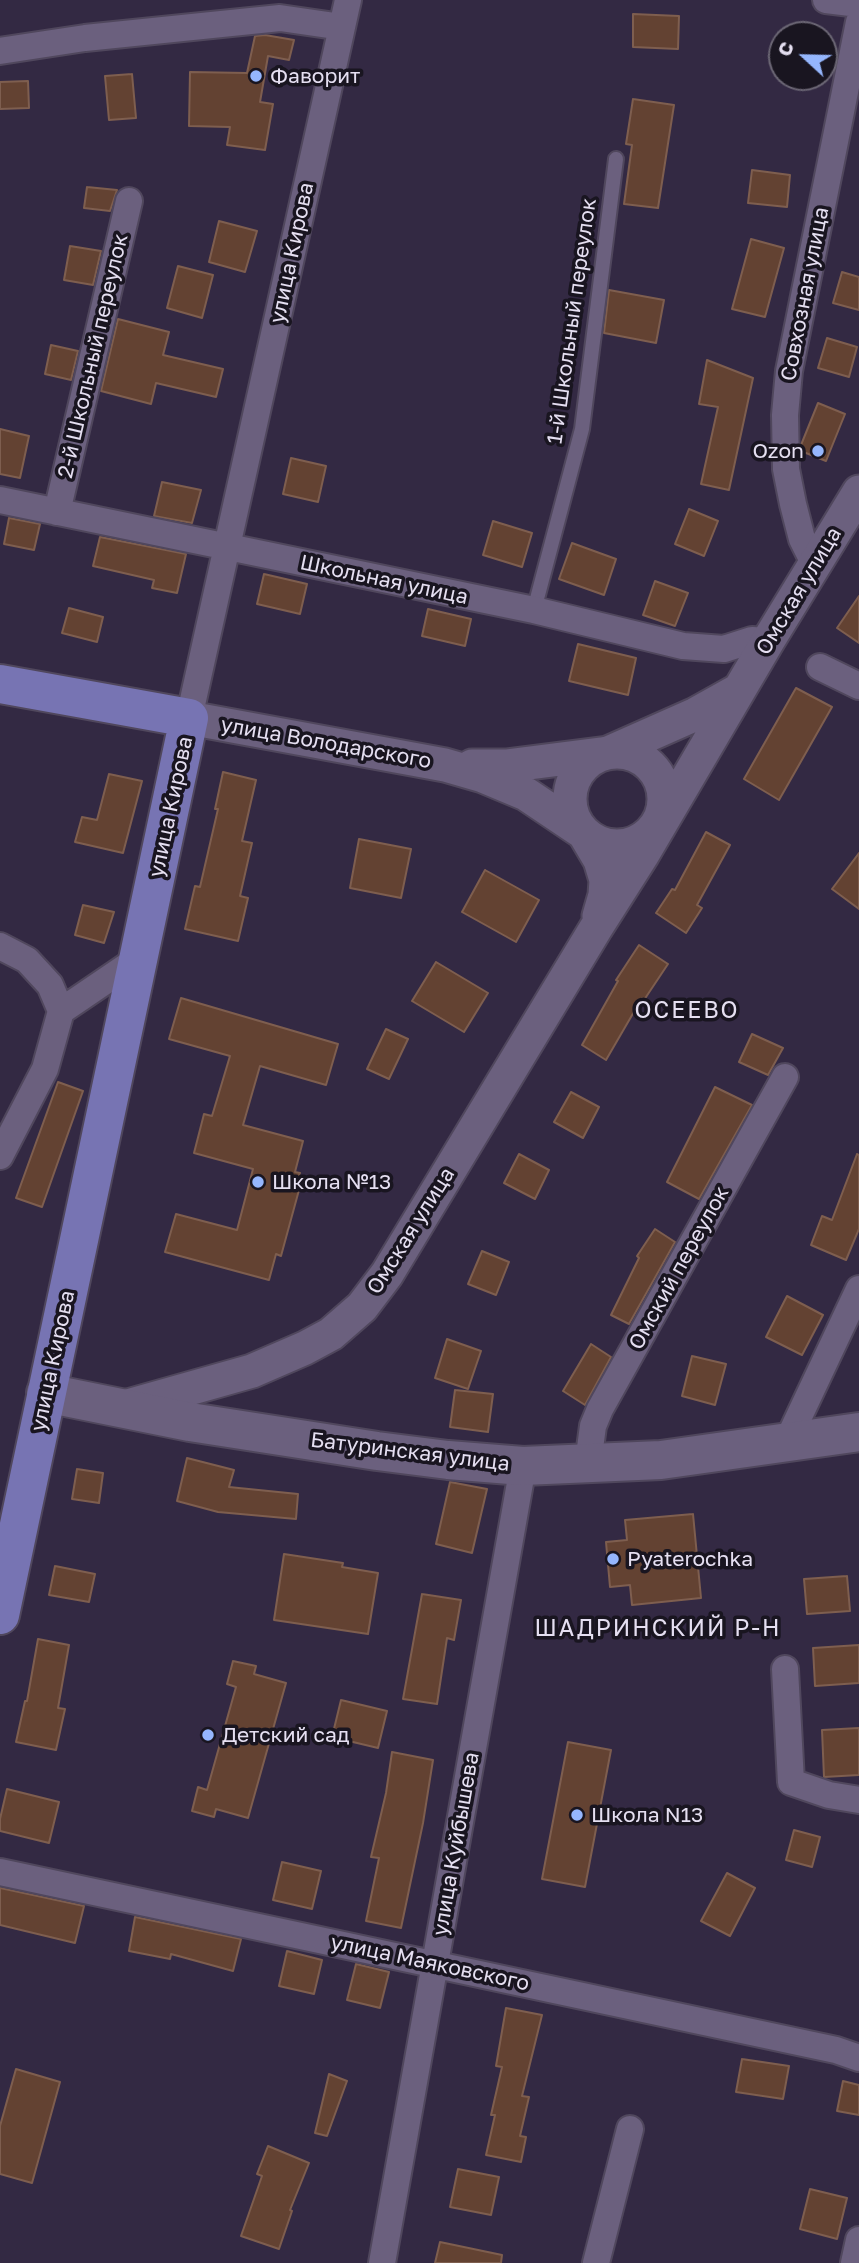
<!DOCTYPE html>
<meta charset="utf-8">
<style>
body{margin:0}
#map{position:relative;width:859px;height:2263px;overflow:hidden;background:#332943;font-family:"Golos Text",sans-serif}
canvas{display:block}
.north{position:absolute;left:768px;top:21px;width:70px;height:70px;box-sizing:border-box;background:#191520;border:2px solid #6b6674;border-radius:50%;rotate:292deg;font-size:19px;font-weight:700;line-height:28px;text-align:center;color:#e5dff1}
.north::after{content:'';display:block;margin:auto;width:24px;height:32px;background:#95b6fd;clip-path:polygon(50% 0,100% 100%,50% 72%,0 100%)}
</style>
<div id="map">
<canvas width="859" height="2263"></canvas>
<div class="north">С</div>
</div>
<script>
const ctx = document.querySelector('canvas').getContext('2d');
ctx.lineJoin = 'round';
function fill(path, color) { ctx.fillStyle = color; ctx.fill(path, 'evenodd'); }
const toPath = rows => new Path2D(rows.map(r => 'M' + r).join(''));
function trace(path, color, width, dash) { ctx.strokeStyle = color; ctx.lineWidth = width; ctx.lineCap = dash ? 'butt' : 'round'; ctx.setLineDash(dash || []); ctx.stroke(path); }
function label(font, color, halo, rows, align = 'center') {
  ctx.font = font + ' "Golos Text",sans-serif'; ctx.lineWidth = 7; ctx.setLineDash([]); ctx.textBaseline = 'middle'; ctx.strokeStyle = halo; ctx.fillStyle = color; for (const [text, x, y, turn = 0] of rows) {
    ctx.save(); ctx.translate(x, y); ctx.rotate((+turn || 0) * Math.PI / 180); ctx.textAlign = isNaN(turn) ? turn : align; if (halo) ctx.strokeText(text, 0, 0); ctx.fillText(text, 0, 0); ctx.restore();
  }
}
const building = toPath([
 [633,14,679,16,678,49,633,47,633,14],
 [265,35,294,40,289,60,268,56,260,102,273,104,265,150,227,145,230,127,189,126,190,72,247,73,255,36,265,35],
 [132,74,136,118,109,120,105,76,132,74],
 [28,81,29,108,0,109,0,82,28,81],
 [633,99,674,105,658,208,624,204,632,145,626,144,633,99],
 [752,170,790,175,787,207,748,203,752,170],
 [87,187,117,190,110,211,84,208,87,187],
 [219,221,257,231,245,272,209,262,219,221],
 [751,239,784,248,765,317,732,309,751,239],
 [70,246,101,251,93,285,64,280,70,246],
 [178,266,213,275,202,318,167,308,178,266],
 [842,272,859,277,859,310,833,303,842,272],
 [609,290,664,300,656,343,604,333,609,290],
 [118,319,169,332,163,355,223,369,216,397,156,383,151,404,101,391,118,319],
 [827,338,857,347,849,377,818,368,827,338],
 [51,345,78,351,71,380,45,374,51,345],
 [707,360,753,378,729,490,701,484,718,407,699,404,707,360],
 [818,403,845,414,826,461,801,451,801,445,818,403],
 [0,429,29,436,20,478,0,474,0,429],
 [291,458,326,466,318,502,283,494,291,458],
 [162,482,201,490,192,523,154,516,162,482],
 [689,509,718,521,704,556,675,544,689,509],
 [9,518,40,524,34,550,4,544,9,518],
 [493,521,532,533,522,567,483,555,493,521],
 [100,537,186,554,177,593,152,588,154,580,93,566,100,537],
 [572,543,616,559,604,595,559,579,572,543],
 [264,574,307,584,300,614,257,604,264,574],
 [655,581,688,593,675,626,643,615,655,581],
 [859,596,859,643,837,628,859,596],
 [69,608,103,617,97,642,62,633,69,608],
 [428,609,471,619,465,646,422,636,428,609],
 [578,644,636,658,628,695,569,681,578,644],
 [796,688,832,707,779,800,744,779,796,688],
 [223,772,256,780,242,841,252,843,240,896,248,898,238,941,185,929,195,886,200,887,218,809,215,809,223,772],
 [109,774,142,781,123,853,75,842,82,817,97,820,109,774],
 [706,832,730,845,697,905,702,908,686,933,656,913,672,889,675,890,706,832],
 [359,839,411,849,401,898,350,888,359,839],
 [859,853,859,909,832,889,859,853],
 [485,870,539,900,516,942,462,912,485,870],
 [83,905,114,912,104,943,75,935,83,905],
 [639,945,668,964,644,1000,642,998,606,1060,582,1045,618,981,616,980,639,945],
 [436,962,488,993,464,1032,412,1001,436,962],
 [181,998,338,1044,326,1085,260,1066,243,1125,303,1141,295,1172,300,1173,298,1178,302,1179,281,1256,276,1254,269,1280,165,1252,176,1214,237,1230,253,1169,194,1153,204,1114,212,1116,230,1056,169,1039,181,998],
 [386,1029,408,1039,389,1079,367,1069,386,1029],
 [752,1034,783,1048,768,1075,739,1062,752,1034],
 [58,1082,83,1091,42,1207,16,1198,58,1082],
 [715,1087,752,1105,699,1199,667,1182,715,1087],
 [571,1092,599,1107,583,1138,554,1122,571,1092],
 [519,1154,549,1170,535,1199,504,1183,519,1154],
 [857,1154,859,1155,859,1229,846,1260,811,1245,822,1216,832,1220,857,1154],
 [655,1229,675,1242,629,1324,611,1315,639,1258,637,1256,655,1229],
 [482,1251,509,1262,496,1295,468,1284,482,1251],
 [787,1296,823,1315,802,1355,766,1337,787,1296],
 [447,1339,481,1351,468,1389,435,1378,447,1339],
 [591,1344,611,1357,585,1405,563,1391,591,1344],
 [692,1356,726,1364,715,1405,682,1396,692,1356],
 [455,1390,493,1394,488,1432,450,1427,455,1390],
 [187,1458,234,1470,229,1487,298,1494,296,1519,218,1512,177,1501,187,1458],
 [77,1469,103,1473,99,1503,72,1499,77,1469],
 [450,1482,487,1489,472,1553,436,1544,450,1482],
 [693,1514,701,1598,632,1605,630,1585,610,1587,606,1542,627,1540,625,1520,693,1514],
 [284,1554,343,1563,342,1567,378,1573,368,1634,274,1620,284,1554],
 [55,1566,95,1574,89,1602,49,1595,55,1566],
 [847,1576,850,1611,807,1614,804,1579,847,1576],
 [422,1594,461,1600,454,1640,447,1638,437,1704,403,1699,422,1594],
 [38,1639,69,1645,58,1708,65,1709,56,1750,16,1742,25,1701,27,1701,38,1639],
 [859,1645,859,1683,815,1686,813,1648,859,1645],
 [233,1661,256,1666,254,1674,286,1683,248,1818,216,1809,214,1817,192,1811,198,1787,207,1790,236,1687,227,1684,233,1661],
 [341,1700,387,1711,378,1748,332,1737,341,1700],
 [859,1728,859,1775,824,1777,822,1730,859,1728],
 [568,1742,611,1750,585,1887,542,1879,568,1742],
 [392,1752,433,1760,423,1823,401,1928,366,1921,379,1858,371,1857,386,1793,392,1752],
 [7,1789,59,1802,49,1843,0,1831,0,1819,7,1789],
 [794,1830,820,1837,812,1867,786,1860,794,1830],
 [282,1862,321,1871,312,1909,273,1900,282,1862],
 [727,1873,755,1888,730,1936,701,1921,727,1873],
 [0,1888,84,1906,75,1943,0,1925,0,1888],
 [135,1917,241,1939,233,1971,171,1954,170,1959,129,1951,135,1917],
 [287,1951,322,1960,314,1994,279,1986,287,1951],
 [356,1964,389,1972,380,2008,347,2000,356,1964],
 [506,2008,542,2015,522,2096,529,2097,520,2136,526,2137,521,2162,486,2155,495,2115,491,2115,502,2067,496,2066,506,2008],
 [742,2059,789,2066,783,2099,736,2092,742,2059],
 [16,2069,60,2082,32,2183,0,2174,0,2126,16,2069],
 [329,2074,347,2081,327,2136,315,2133,329,2074],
 [843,2081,859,2085,859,2115,837,2111,843,2081],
 [268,2146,309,2163,290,2210,292,2211,279,2249,241,2236,262,2176,257,2174,268,2146],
 [458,2169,499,2177,491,2215,450,2207,458,2169],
 [810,2189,847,2198,837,2239,800,2229,810,2189],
 [440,2242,502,2255,501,2263,435,2263,440,2242]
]);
fill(building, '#634232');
trace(building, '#7e5e4f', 2);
const service = toPath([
 [534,610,582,429,616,159]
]);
const minor = toPath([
 [826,0,859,4],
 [0,51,85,38,280,18,342,27],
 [0,500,534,610,683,646,724,649,752,640,768,641],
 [57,512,129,201],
 [815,565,802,539,793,504,786,469,785,415,789,371,859,22],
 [820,667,859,686],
 [189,718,348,0],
 [0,946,27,960,50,985,61,1011,139,958],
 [0,1156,45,1069,61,1011],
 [787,1442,859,1289],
 [588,1463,593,1426,600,1409,785,1077],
 [785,1669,791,1782,829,1795,859,1800],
 [0,1872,836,2050,859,2058],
 [382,2263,523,1466],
 [596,2263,630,2129],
 [854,2263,859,2240]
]);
const tertiary = toPath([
 [189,718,445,765,483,776,526,794,584,833,600,860,606,880,605,895,599,916],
 '570 799a47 47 0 1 1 94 0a47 47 0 1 1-94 0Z',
 [472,766,506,766,608,753,696,714,739,690],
 [121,1408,252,1371,305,1348,331,1334,362,1307,387,1274,596,928,643,854,768,641,859,492]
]);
const secondary = toPath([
 [46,1393,190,1422,377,1451,448,1460,523,1466,661,1460,859,1432]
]);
const primary = toPath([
 [0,684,189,718,0,1615]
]);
trace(service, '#50475d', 18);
trace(minor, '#50475d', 30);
trace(tertiary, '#50475d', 37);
trace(secondary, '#50475d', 42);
trace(primary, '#50475d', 42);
trace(service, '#6b607e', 14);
trace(minor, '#6b607e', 26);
trace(tertiary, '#6b607e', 33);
trace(secondary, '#6b607e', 38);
trace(primary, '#7774b3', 38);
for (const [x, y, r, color] of [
 [256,76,7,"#95b6fd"],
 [818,451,7,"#95b6fd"],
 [258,1182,7,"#95b6fd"],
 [613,1559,7,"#95b6fd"],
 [208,1735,7,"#95b6fd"],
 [577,1815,7,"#95b6fd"]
]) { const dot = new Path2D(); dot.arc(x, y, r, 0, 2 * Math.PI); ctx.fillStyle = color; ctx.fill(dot); trace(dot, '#191520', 2.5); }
label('21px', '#e5dff1', '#191520', [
 ["Фаворит",270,76],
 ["Ozon",804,451,"right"],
 ["Школа №13",272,1182],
 ["Pyaterochka",627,1559],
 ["Детский сад",222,1735],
 ["Школа N13",591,1815]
], 'left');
label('21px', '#e5dff1', '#191520', [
 ["улица Кирова",292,253,-78],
 ["Совхозная улица",805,294,-79],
 ["1-й Школьный переулок",572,321,-82],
 ["2-й Школьный переулок",93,356,-77],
 ["Школьная улица",384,580,12],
 ["Омская улица",799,591,-59],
 ["улица Володарского",326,743,10],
 ["улица Кирова",171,807,-78],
 ["Омская улица",411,1231,-58],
 ["Омский переулок",679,1268,-61],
 ["улица Кирова",53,1361,-78],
 ["Батуринская улица",410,1452,7],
 ["улица Куйбышева",456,1844,-80],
 ["улица Маяковского",430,1963,12]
]);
ctx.letterSpacing = '2px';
label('23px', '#e5dff1', '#191520', [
 ["ОСЕЕВО",687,1011],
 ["ШАДРИНСКИЙ Р-Н",658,1629]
]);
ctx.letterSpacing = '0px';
</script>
